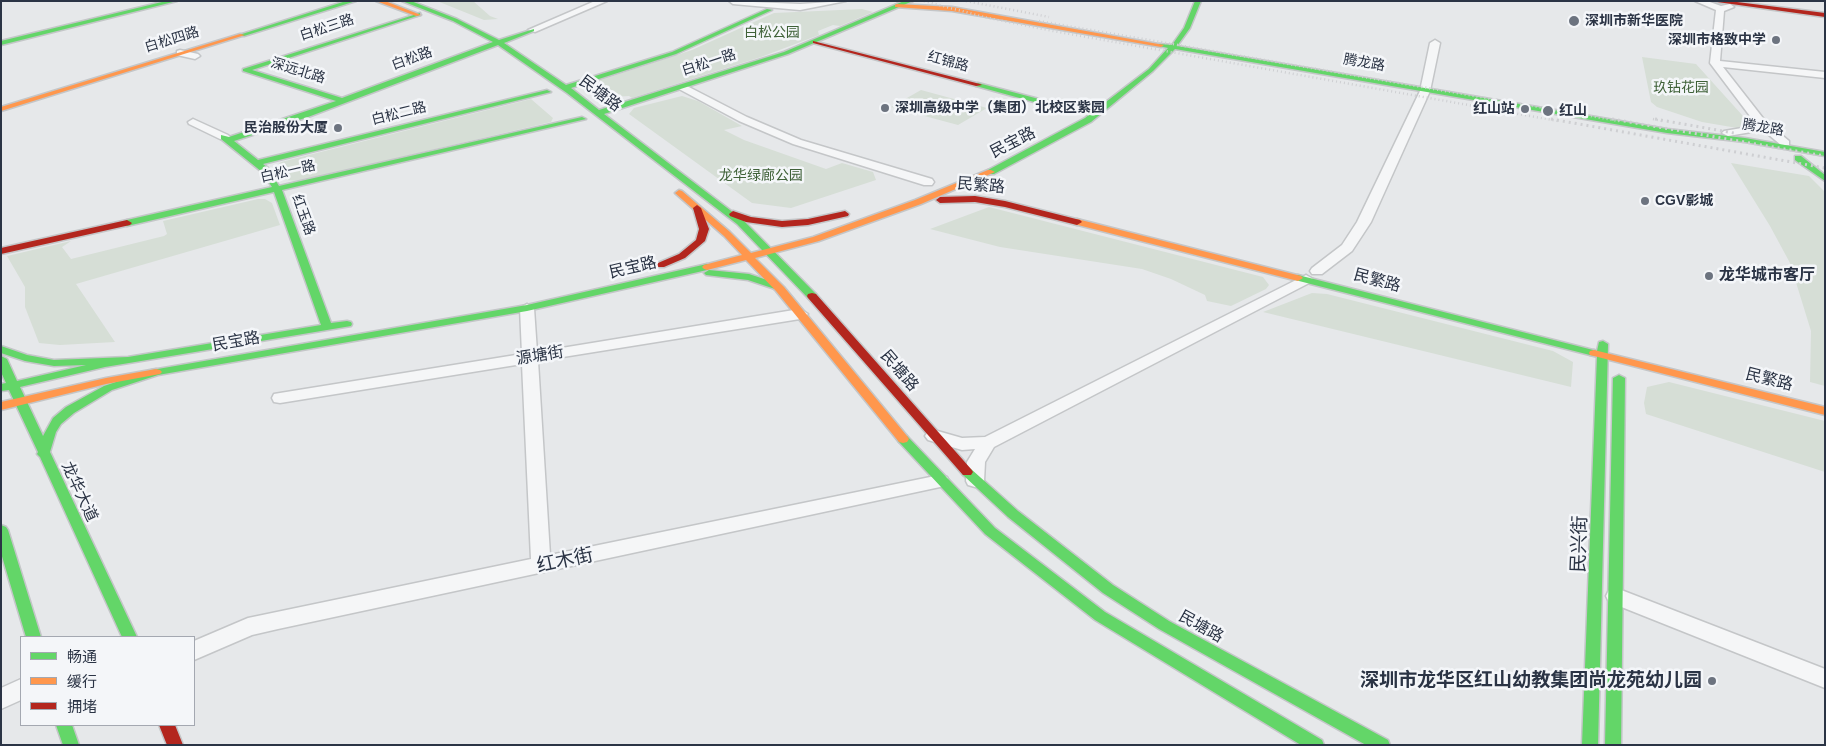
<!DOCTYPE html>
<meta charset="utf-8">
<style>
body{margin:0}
#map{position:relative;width:1826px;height:746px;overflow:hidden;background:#e6e8ea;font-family:Arial,"Noto Sans SC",sans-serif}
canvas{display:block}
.frame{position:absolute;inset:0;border:2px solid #2b3445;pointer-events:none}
.legend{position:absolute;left:20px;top:636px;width:175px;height:90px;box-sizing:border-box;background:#f4f6f9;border:1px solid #a4a8b1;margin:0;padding:6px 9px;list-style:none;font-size:15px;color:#2b3445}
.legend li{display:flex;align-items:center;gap:10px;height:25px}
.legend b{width:25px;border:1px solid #a4a8b1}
</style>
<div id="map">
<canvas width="1826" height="746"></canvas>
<div class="frame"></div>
<ul class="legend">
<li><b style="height:6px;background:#63d668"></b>畅通</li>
<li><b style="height:6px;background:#ff974d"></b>缓行</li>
<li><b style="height:6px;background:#b3261e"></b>拥堵</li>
</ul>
</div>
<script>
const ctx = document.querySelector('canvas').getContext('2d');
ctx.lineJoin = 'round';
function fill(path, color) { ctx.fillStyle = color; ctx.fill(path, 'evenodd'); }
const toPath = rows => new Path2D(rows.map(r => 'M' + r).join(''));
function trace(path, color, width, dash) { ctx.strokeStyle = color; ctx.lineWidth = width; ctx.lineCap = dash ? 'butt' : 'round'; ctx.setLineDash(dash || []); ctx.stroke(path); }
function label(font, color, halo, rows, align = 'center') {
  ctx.font = font + ' Arial,"Noto Sans SC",sans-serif'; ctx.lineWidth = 5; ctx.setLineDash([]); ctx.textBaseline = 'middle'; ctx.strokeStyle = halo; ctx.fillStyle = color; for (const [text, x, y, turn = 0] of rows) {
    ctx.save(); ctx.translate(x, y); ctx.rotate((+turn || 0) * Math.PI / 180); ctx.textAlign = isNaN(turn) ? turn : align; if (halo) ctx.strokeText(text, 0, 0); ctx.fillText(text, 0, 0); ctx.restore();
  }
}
fill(toPath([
 [437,1,473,1,490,16,498,19,484,20],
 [862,9,873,12,840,26,833,25,818,31,819,35,761,57,632,98,629,96,612,97,595,87,601,80,692,50,774,13],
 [1642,57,1696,64,1752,126,1743,129,1702,122,1657,107,1651,102],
 [921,90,987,108,958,125,891,107],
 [682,96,698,101,742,126,724,130,744,140,826,169,842,163,873,172,876,180,791,208,752,203,629,114,634,108],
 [531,99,553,118,551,122,299,181,286,180,275,167,281,162],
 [1731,163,1809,176,1825,192,1825,386,1810,382,1811,331,1790,263,1770,226],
 [258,199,265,199,272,203,280,225,76,284,115,342,60,345,39,343,25,307,25,287,7,256,71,241,62,247,71,259,164,236,167,234,163,221],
 [989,207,1263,277,1269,285,1266,289,1231,306,1207,301,1205,295,1171,279,1142,269,1000,247,930,229],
 [1312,293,1327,294,1553,351,1573,362,1571,387,1263,312],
 [1669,382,1825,421,1825,472,1646,414,1644,403,1647,387]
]), '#d6ded6');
const street = toPath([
 [595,1,607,1,535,32,528,30,595,1],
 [729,1,800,4,846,1,800,10,733,4,729,1],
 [1695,1,1707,1,1721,6,1730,4,1734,7,1724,11,1720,61,1825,72,1825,78,1723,67,1766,122,1789,141,1789,145,1781,145,1763,130,1728,136,1722,133,1724,131,1754,126,1756,124,1710,63,1716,10,1695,1],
 [1435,40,1440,43,1430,91,1371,222,1352,251,1322,274,1312,274,1310,271,1312,268,1342,245,1357,222,1420,91,1430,43,1435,40],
 [180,50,198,54,200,56,195,59,177,55,177,51,180,50],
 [683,84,747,117,801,140,932,179,934,182,932,185,924,185,793,144,739,121,679,89,678,87,683,84],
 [193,119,228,135,230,137,228,139,220,139,189,124,188,122,193,119],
 [1306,275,1313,279,1311,282,994,447,985,462,984,481,982,485,975,487,968,485,966,481,967,462,975,449,962,450,928,440,925,436,928,432,934,430,962,438,985,437,1306,275],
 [527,304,534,308,537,352,800,309,808,314,800,319,538,361,550,555,940,475,947,477,949,481,947,485,940,487,278,629,252,635,194,660,194,641,248,618,531,559,522,364,280,403,274,402,272,398,274,394,280,393,522,354,520,308,527,304],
 [1616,588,1825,669,1825,688,1609,602,1606,596,1609,590,1616,588],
 [21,679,21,700,1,709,1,688,21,679]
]);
const fast = toPath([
 [166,1,177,1,1,45,1,41,166,1],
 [346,1,356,1,244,36,239,35,346,1],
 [402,1,411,1,457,19,499,40,534,29,534,31,504,43,566,85,672,52,767,9,772,10,676,54,571,88,599,110,784,52,904,1,913,1,788,54,604,114,743,220,816,294,817,296,816,298,812,299,808,298,737,224,567,93,498,45,308,117,234,141,258,160,547,90,551,92,263,164,268,168,279,186,582,117,586,119,282,190,331,323,347,321,351,322,352,324,351,326,105,367,20,387,43,436,53,418,66,407,104,386,152,370,527,305,707,264,712,267,707,270,527,311,158,375,112,390,74,413,61,424,56,432,50,452,137,637,122,637,40,457,37,454,38,452,9,390,1,391,1,384,6,383,1,372,1,356,7,359,17,381,86,365,54,366,25,361,1,353,1,346,27,355,54,360,128,357,321,325,274,192,127,226,122,223,127,220,272,187,262,172,221,139,221,135,229,137,336,101,243,71,243,69,420,13,420,15,252,70,342,98,493,42,453,21,402,1],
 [1195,1,1201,1,1190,28,1177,46,1667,129,1745,138,1825,152,1825,156,1745,142,1667,133,1175,49,1153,71,1091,122,994,174,988,174,988,170,1085,118,1149,69,1168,48,1159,46,1159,44,1172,45,1184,28,1195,1],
 [978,83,1077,109,1078,111,1074,113,976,86,976,84,978,83],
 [1795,156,1801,156,1825,175,1825,181,1795,160,1795,156],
 [709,270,749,274,779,284,780,286,775,289,748,280,706,275,704,273,709,270],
 [1298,275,1597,351,1599,342,1603,341,1608,344,1598,745,1582,745,1597,356,1590,355,1295,280,1293,278,1295,276,1298,275],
 [1619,375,1625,378,1621,745,1605,745,1613,378,1619,375],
 [903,435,907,436,995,528,1105,612,1322,740,1324,745,1301,745,1095,620,985,534,899,442,897,439,899,436,903,435],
 [967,468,971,469,1018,511,1113,585,1169,621,1388,740,1390,745,1366,745,1159,629,1103,593,1008,517,963,475,961,472,963,469,967,468],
 [1,525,6,527,8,530,41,637,26,637,1,553,1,525],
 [56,725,72,725,79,745,63,745,56,725]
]);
const slow = toPath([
 [376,1,385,1,421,15,416,16,376,1],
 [897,4,952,7,1164,45,1161,47,952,11,895,7,895,5,897,4],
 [240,34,245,35,1,111,1,107,240,34],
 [988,170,991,170,995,172,921,204,819,241,755,258,784,287,907,436,909,439,907,442,903,443,899,442,776,291,746,260,707,270,704,269,702,267,704,265,742,255,724,236,675,193,679,190,682,191,730,232,751,253,813,237,915,200,988,170],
 [1077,219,1301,276,1303,278,1298,281,1074,224,1074,220,1077,219],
 [1594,350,1825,407,1825,415,1590,355,1589,353,1590,351,1594,350],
 [156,369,160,370,162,372,160,374,106,384,1,410,1,402,106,378,156,369]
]);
const jam = toPath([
 [1710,1,1729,1,1825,13,1825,17,1710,1],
 [813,41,980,84,982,85,976,86,813,43,813,41],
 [975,196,1005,201,1080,220,1082,222,1077,225,1005,207,975,202,940,203,936,200,940,197,975,196],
 [697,205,701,208,709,229,705,241,685,258,664,267,658,267,656,265,658,263,679,254,696,240,699,229,693,208,697,205],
 [733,211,751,217,782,221,808,219,845,211,849,214,848,216,808,225,782,227,746,222,730,216,729,214,733,211],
 [127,220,132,223,130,225,1,254,1,248,127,220],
 [812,293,816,294,971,469,973,472,971,475,963,475,808,298,807,296,808,294,812,293],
 [159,725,175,725,183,745,167,745,159,725]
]);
trace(street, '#c4c6c8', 3);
trace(fast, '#c4c6c8', 3);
trace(slow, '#c4c6c8', 3);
trace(jam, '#c4c6c8', 3);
fill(street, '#f5f6f7');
fill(fast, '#63d668');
fill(slow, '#ff974d');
fill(jam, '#b3261e');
trace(toPath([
 [924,1,988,18,1053,31,1558,121],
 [966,1,1049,17],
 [1039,21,1619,121],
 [1653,119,1662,121]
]), '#cecfd2', 2.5, [1, 3]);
trace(toPath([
 [1551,119,1825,168],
 [1612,119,1825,156],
 [1655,119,1734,133]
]), '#cecfd2', 3, [2, 4]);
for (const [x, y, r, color] of [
 [1574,21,6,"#6c737f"],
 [1776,40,5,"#6c737f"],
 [885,108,5,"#6c737f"],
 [1525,109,5,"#6c737f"],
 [1548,111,6,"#6c737f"],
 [338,128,5,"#6c737f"],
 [1645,201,5,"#6c737f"],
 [1709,276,5,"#6c737f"],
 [1712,681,5,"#6c737f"]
]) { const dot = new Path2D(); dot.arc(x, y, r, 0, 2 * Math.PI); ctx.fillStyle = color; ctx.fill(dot); trace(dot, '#f4f6f9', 2); }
label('bold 14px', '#2b3445', '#f4f6f9', [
 ["深圳市新华医院",1585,21],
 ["深圳市格致中学",1766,40,"right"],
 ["深圳高级中学（集团）北校区紫园",895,108],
 ["红山站",1515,109,"right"],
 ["红山",1559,111],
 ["民治股份大厦",328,128,"right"],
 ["CGV影城",1655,201]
], 'left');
label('14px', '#2b3445', '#f4f6f9', [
 ["白松三路",327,28,-18],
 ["白松四路",172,40,-17],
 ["白松路",412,59,-20],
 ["红锦路",948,62,15],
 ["白松一路",709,63,-18],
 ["腾龙路",1364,63,10],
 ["深远北路",298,71,17],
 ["白松二路",399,114,-14],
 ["腾龙路",1763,128,9],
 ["白松一路",288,172,-13],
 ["红玉路",303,215,70]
]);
label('14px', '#3f6138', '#f4f6f9', [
 ["白松公园",772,33],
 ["玖钻花园",1681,88],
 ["龙华绿廊公园",761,176]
]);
label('16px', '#2b3445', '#f4f6f9', [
 ["民塘路",600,94,37],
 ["民宝路",1013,143,-27],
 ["民繁路",981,186,5],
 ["民宝路",633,268,-13],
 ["民繁路",1377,281,15],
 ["民宝路",236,342,-10],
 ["源塘街",540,356,-9],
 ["民塘路",899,371,49],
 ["民繁路",1769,380,14],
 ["龙华大道",79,492,65],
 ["民塘路",1201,627,29]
]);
label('bold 16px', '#2b3445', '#f4f6f9', [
 ["龙华城市客厅",1719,276]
], 'left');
label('19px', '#2b3445', '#f4f6f9', [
 ["民兴街",1580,544,-88],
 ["红木街",565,561,-12]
]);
label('bold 19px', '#2b3445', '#f4f6f9', [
 ["深圳市龙华区红山幼教集团尚龙苑幼儿园",1702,681]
], 'right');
</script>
